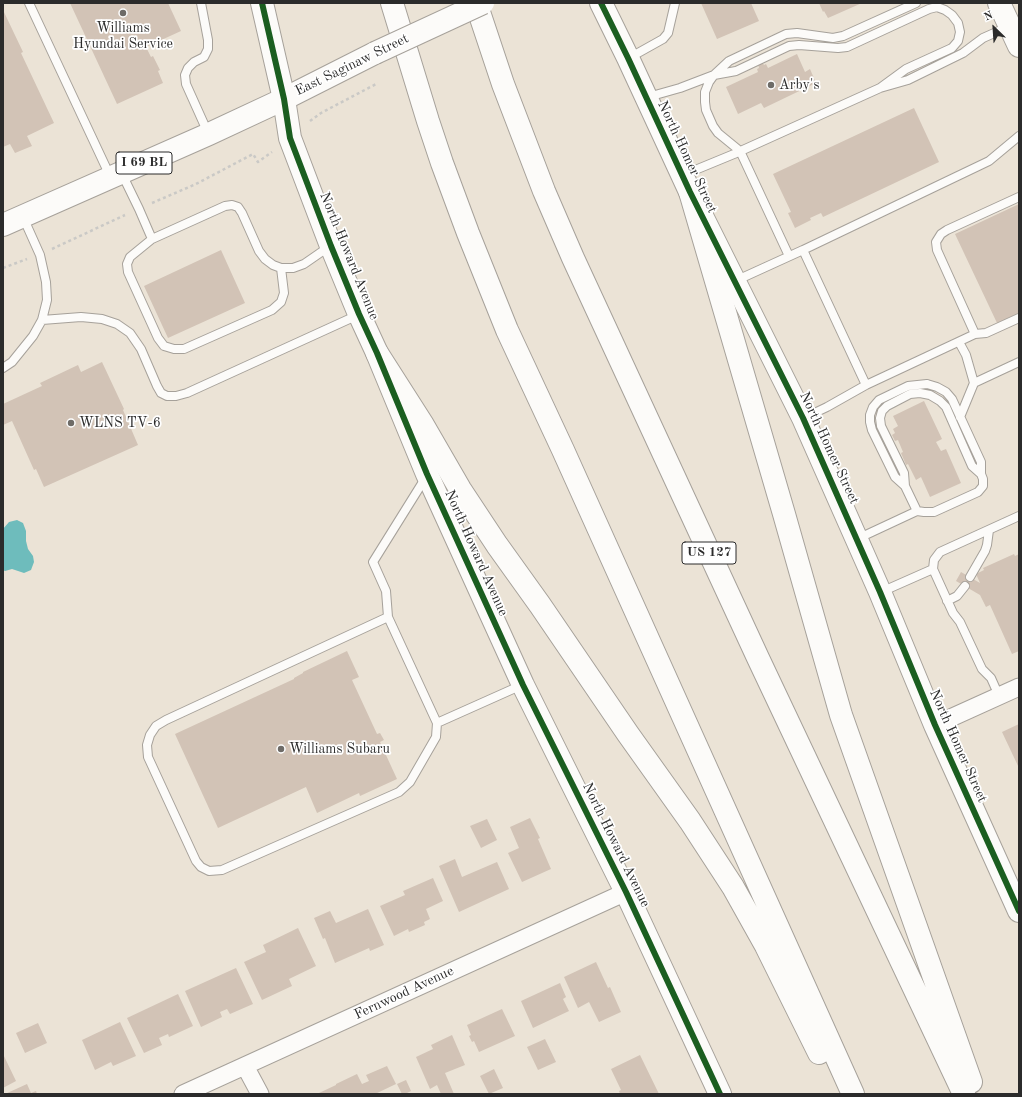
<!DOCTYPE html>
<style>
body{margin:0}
#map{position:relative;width:1022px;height:1097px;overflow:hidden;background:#ebe3d6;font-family:"Old Standard TT",serif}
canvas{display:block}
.frame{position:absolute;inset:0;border:4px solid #2b2b2b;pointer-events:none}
.north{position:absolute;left:974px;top:8px;width:40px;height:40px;-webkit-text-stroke:3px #fff;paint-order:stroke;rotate:335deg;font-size:11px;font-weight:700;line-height:16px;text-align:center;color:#2b2b2b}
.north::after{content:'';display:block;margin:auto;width:14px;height:18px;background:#2b2b2b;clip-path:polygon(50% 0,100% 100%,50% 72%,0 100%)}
</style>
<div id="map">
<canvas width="1022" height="1097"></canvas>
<div class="frame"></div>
<div class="north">N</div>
</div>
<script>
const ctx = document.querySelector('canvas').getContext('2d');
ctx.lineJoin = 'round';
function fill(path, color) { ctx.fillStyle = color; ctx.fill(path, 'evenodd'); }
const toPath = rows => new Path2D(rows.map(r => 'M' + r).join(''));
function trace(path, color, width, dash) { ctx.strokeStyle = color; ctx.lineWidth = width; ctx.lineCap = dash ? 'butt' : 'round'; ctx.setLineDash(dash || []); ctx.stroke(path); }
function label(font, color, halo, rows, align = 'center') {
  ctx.font = font + ' "Old Standard TT",serif'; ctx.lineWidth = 3.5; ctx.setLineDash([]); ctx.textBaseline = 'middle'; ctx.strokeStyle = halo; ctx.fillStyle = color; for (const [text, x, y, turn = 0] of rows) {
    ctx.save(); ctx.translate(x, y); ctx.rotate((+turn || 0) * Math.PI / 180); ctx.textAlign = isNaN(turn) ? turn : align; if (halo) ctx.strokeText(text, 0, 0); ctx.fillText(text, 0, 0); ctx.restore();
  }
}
fill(toPath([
 [17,520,23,523,26,531,26,541,28,549,33,556,34,562,31,570,24,573,12,569,5,571,3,570,4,537,3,529,9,522]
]), '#6ebcbc');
fill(toPath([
 [70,3,168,3,181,31,146,47,151,57,153,56,160,70,158,71,163,83,117,104],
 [701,3,751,3,759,21,717,39],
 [819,3,862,3,828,18,824,11,823,12],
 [3,10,23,52,21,53,54,123,27,136,32,146,15,153,10,144,3,147],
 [797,54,805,72,810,69,816,83,764,108,761,103,738,114,726,87,758,72,757,69,759,68,758,64,762,62,764,65,766,64,768,68],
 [914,108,939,162,823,217,821,213,810,218,811,220,795,228,788,213,791,212,773,174],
 [1019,204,1019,313,997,323,955,234],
 [221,250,245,303,168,338,144,286],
 [102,362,124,409,123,410,138,445,44,487,36,469,34,470,12,421,3,425,3,404,42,386,40,383,78,365,81,372],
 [924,401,942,439,936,442,941,451,946,449,961,483,930,497,921,477,916,480,908,464,906,465,901,453,903,452,898,440,895,441,892,435,895,433,893,429,898,426,893,416],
 [1014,554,1015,556,1019,554,1019,651,1012,654,990,605,986,607,980,595,956,581,961,572,980,583,976,574,984,570,983,568],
 [347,651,359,677,352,680,377,734,380,733,384,740,380,742,397,779,360,796,359,793,317,813,306,787,218,828,175,734,294,679,294,678,303,673,303,672],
 [1019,724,1019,768,1002,732],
 [530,818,540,838,538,839,551,869,522,882,508,853,519,848,510,827],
 [487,819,497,840,481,848,470,826],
 [455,859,462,877,497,862,509,889,459,912,439,866],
 [433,878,443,901,426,909,430,919,424,922,425,925,409,932,408,929,394,936,380,906,405,895,403,891],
 [368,909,384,945,370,951,369,948,335,963,325,938,323,939,314,918,330,911,336,923],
 [298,928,316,966,289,979,292,986,262,1000,244,962,266,952,263,945],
 [596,962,608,988,610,987,621,1012,599,1022,589,1002,578,1008,564,977],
 [236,968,253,1004,230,1014,227,1009,220,1012,222,1017,201,1027,185,991],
 [560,983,566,997,563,999,569,1011,533,1028,521,1001],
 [178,994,193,1026,169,1037,168,1034,159,1038,162,1045,144,1053,127,1018],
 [502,1009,515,1036,479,1052,474,1041,472,1042,469,1036,471,1035,467,1025],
 [120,1022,136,1056,113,1066,111,1062,95,1070,82,1040],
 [38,1023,47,1043,25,1053,16,1033],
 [452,1035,465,1065,445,1073,454,1094,441,1094,437,1085,430,1089,416,1057,433,1049,431,1045],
 [545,1039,556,1062,538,1070,527,1047],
 [3,1054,16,1081,3,1088],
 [640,1055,659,1094,620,1094,619,1091,621,1090,611,1069],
 [387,1066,396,1084,375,1094,320,1094,319,1093,336,1085,336,1084,357,1074,362,1084,369,1081,366,1075],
 [494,1069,503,1088,489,1094,480,1076],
 [406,1080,411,1091,405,1094,402,1094,397,1084],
 [27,1084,31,1093,36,1091,37,1094,5,1094]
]), '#d2c3b6');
const lane = toPath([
 [29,3,110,176],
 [201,3,208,40,208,49,204,57,194,62,188,68,185,75,186,84,208,133],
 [629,58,663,39,668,33,675,3],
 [648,97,680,88,714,75,729,61,786,34,797,33,833,38,843,36,916,3],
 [122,174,139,209,152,239,130,257,127,264,128,272,158,338,164,346,174,349,184,349,272,310,281,302,284,293,281,268],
 [683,175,734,154,880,88,908,80,963,53,983,38,1010,26],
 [1019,197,947,230,941,234,936,242,937,250,975,334,986,333,1019,318],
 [152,239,225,206,232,205,238,207,242,213,259,251,265,259,273,265,281,268,293,268,304,264,330,246],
 [803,250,989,161,1019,136],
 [789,256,740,151,718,133,713,126,706,110,705,102,705,92,709,82,714,75,736,71,789,46,799,45,838,48,847,47,929,9,937,7,945,10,952,15,958,23,960,32,958,41,952,48,906,69,880,88],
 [735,281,803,250,866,385,827,407,804,418],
 [42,320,81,317,102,319,117,324,130,333,141,349,157,386,161,393,167,396,176,396,187,393,358,315],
 [959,342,966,355,974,383,1019,362],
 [3,368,12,362,33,336,42,320,47,300,46,282,40,255,23,217],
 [927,384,937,387,946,392,952,399,981,462,981,474,983,479,983,486,978,492,934,512,924,512,917,511,905,486,895,477,872,430,870,422,870,415,873,407,879,400,908,386,927,384],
 [866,385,975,334],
 [960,417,974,383],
 [905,486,904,473,881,426,880,418,882,411,887,406,910,394,920,393,930,395,940,401,946,407,972,466,981,474],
 [857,539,917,511],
 [970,577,985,551,987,545,989,530],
 [881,592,933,569],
 [947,601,957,596,965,586],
 [388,617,166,720,156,726,150,735,147,745,148,757,196,861,201,867,209,871,222,870,399,792,410,782,436,737,437,723,388,617,386,591,373,562,426,477],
 [999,696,991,678,982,669,960,622,953,613,933,569,934,560,940,552,1019,516],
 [437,723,522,685]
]);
const street = toPath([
 [935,725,1019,687],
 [245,1066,260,1094],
 [183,1094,626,892]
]);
const secondary = toPath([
 [262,3,284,99,290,138,331,246,359,314,377,353,427,474,523,685,626,892,720,1094],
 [601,3,628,58,690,192,803,418,880,592,935,725,1019,911],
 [999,3,1019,46]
]);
const primary = toPath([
 [3,225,209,134,284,99,375,53]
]);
const highway = toPath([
 [392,3,428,121,442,163,468,233,507,330,563,450,853,1094],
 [476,3,503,84,544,191,573,258,758,658,964,1094],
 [690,192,784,514,841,715,971,1082],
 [377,353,423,425,460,489,497,545,540,605,628,734,690,821,733,887,766,946,819,1053]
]);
trace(lane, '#a6a19a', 10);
trace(street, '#a6a19a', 19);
trace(secondary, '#a6a19a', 24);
trace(primary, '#a6a19a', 24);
trace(highway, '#a6a19a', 24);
trace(toPath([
 [310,121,321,113,378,83],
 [152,203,196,184,253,154,258,162,272,152],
 [52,249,125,215],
 [3,268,27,259]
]), '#cac9c6', 2.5, [3, 3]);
trace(lane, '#fcfbf9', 8);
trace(street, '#fcfbf9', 17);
trace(secondary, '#fcfbf9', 22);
trace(primary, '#fcfbf9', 22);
trace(highway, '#fcfbf9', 22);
const primaryBridge = toPath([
 [375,53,483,3]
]);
trace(primaryBridge, '#a6a19a', 24, []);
trace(primaryBridge, '#fcfbf9', 22);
trace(toPath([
 [262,3,284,99,290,138,331,246,359,314,377,353,427,474,523,685,626,892,720,1094],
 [601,3,628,58,690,192,803,418,880,592,935,725,1019,911]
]), '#1b5e20', 6);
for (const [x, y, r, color] of [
 [123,13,4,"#6e6b67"],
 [771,85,4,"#6e6b67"],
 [71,423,4,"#6e6b67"],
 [281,749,4,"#6e6b67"]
]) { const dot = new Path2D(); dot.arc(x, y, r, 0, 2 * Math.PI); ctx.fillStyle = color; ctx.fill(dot); trace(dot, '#fff', 1.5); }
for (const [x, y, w] of [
 [144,163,56],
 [709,553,54]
]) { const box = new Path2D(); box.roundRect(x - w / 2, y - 11, w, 22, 3); ctx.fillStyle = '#fff'; ctx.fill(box); trace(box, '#2b2b2b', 1); }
label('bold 13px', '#2b2b2b', null, [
 ["I 69 BL",144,163],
 ["US 127",709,553]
]);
label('14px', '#2b2b2b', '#fff', [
 ["Williams",123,28,"center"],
 ["Hyundai Service",123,44,"center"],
 ["Arby's",779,85],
 ["WLNS TV-6",79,423],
 ["Williams Subaru",289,749]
], 'left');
label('14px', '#2b2b2b', '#fff', [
 ["East Saginaw Street",352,65,-26],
 ["North Homer Street",687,157,65],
 ["North Howard Avenue",349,256,68],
 ["North Homer Street",829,448,65],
 ["North Howard Avenue",476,553,66],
 ["North Homer Street",958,746,66],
 ["North Howard Avenue",616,845,64],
 ["Fernwood Avenue",404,993,-25]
]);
</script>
